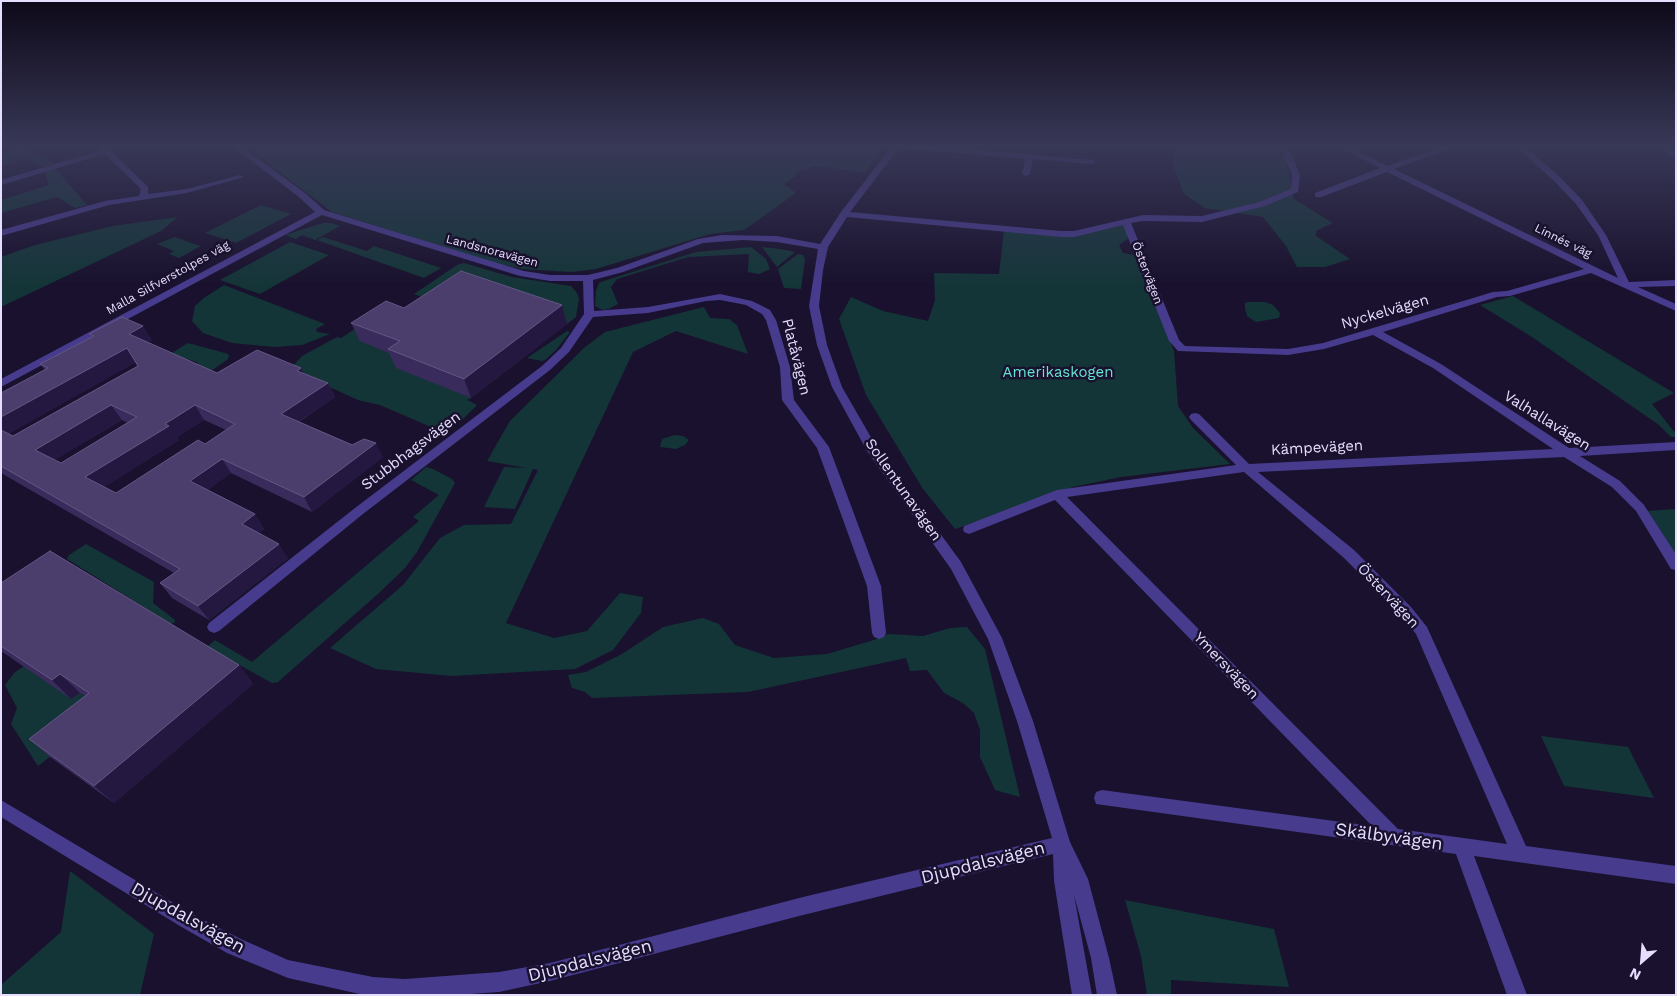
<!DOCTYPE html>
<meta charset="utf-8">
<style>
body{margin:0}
#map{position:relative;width:1677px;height:996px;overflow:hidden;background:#19112d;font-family:"Work Sans",sans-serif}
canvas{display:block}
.frame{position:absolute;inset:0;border:2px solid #e5deff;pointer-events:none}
.north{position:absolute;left:1617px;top:936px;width:50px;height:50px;-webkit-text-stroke:4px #19112d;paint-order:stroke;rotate:207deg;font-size:14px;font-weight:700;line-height:20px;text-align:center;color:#e5deff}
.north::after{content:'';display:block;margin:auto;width:18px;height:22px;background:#e5deff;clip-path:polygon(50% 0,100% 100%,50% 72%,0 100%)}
</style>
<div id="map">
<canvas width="1677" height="996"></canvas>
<div class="frame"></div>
<div class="north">N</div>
</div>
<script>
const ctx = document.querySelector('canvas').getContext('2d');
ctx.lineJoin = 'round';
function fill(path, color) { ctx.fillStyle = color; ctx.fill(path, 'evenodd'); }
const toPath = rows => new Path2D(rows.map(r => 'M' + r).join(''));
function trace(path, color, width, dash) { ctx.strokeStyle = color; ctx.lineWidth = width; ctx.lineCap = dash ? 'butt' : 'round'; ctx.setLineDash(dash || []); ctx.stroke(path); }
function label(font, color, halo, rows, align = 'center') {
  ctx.font = font + ' "Work Sans",sans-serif'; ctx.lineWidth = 5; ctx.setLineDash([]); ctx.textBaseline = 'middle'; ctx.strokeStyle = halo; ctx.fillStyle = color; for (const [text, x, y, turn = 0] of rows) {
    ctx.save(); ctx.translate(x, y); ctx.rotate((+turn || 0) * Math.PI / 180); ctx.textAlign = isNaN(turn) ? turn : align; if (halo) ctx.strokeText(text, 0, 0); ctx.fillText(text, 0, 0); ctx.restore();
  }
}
fill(toPath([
 [10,146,25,146,54,164,46,167,22,159,1,166,1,153,12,150],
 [246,146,886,146,865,173,817,166,797,172,796,176,784,184,796,193,744,230,710,234,596,269,572,272,522,269,492,262,332,212],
 [1176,146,1278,146,1278,150,1286,159,1294,199,1333,223,1316,231,1316,236,1350,259,1325,267,1297,267,1286,246,1263,217,1205,208,1184,194,1173,165],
 [55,168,87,205,75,208,57,197,1,213,1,200,49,185,45,172],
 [261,205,291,214,236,243,205,233],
 [178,217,161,231,1,307,1,257,35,245,113,226],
 [323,223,331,223,340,226,315,240,302,235,296,239,285,235],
 [1124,224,1129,238,1119,245,1123,253,1134,255,1174,351,1178,406,1193,428,1230,464,1121,477,1073,487,955,529,923,489,866,395,839,319,851,297,883,311,928,321,935,300,934,273,999,274,1004,230,1068,236],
 [175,237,191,243,201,246,179,258,169,254,174,251,157,244],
 [323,237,367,251,374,246,441,268,424,278,317,240],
 [290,242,329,255,260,294,220,280],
 [751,247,766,259,770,269,759,274,748,272,749,254,688,257,617,279,611,287,618,304,609,309,603,310,595,306,596,291,599,283,604,281,696,252],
 [762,247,780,249,795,252,777,267],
 [798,254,803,255,805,259,801,289,784,288,778,269],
 [464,263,512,277,571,286,577,293,579,299,576,317,567,324,427,299,414,294,457,265],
 [224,285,325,324,316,329,317,332,330,334,302,345,275,347,232,343,203,333,192,321,195,306,204,298],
 [1513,296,1674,393,1652,404,1676,434,1676,437,1671,437,1659,425,1532,337,1480,305],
 [1248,302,1265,302,1273,305,1280,313,1279,318,1256,322,1247,316,1245,309,1245,303],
 [704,307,710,318,729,319,737,325,748,354,676,331,633,352,506,623,554,638,587,631,620,593,643,597,641,613,613,650,575,669,451,676,376,669,330,648,403,585,440,538,464,525,511,524,538,470,533,469,515,509,484,507,504,467,527,468,487,461,510,421,584,348,605,332],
 [386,309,407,360,471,398,467,400,477,405,462,420,445,433,380,405,358,400,312,379,292,367,302,356,337,337,341,338],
 [567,331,570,332,556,350,545,360,542,361,527,358],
 [188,343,225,353,229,355,228,359,211,371,201,367,197,362,170,354],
 [674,435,683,436,689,440,685,445,676,449,660,447,662,439],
 [426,467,433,469,452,479,455,483,417,552,405,568,379,593,278,682,272,683,207,647,215,640,252,662,419,521,413,517,439,495,411,480],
 [1676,509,1676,554,1648,511],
 [86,544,154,582,153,603,175,620,175,622,171,624,67,559,69,555],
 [703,618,719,624,735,645,774,658,827,654,874,640,888,634,923,636,950,628,967,627,985,649,1020,797,995,790,980,757,980,730,974,713,963,703,944,693,927,670,910,671,906,658,748,692,592,698,585,692,572,688,568,675,586,672,622,654,663,627],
 [24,666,80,693,108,712,38,766,11,724,17,708,5,685,14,673],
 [1541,736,1628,747,1654,798,1564,786],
 [70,871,154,934,140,995,1,995,1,985,61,932],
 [1125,900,1274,929,1289,987,1171,980,1171,995,1147,995,1141,956]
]), '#143538');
fill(toPath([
 [97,146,106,146,148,187,148,194,187,189,240,175,244,177,187,193,109,205,1,236,1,230,105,201,139,196,141,189,105,154,1,185,1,180,101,150,97,146],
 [232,146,241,146,305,193,324,210,524,271,550,275,588,275,617,268,698,239,722,235,777,236,820,244,841,212,892,146,933,146,1027,154,1030,153,1034,155,1094,160,1095,162,1091,164,1033,159,1030,174,1026,176,1022,174,1025,159,899,148,850,212,1061,231,1074,231,1143,215,1202,216,1259,202,1291,189,1292,175,1280,146,1288,146,1300,175,1298,192,1265,206,1202,222,1143,221,1131,223,1179,340,1185,346,1288,349,1323,343,1493,292,1507,291,1584,269,1387,172,1321,197,1315,197,1315,193,1380,168,1337,146,1348,146,1387,166,1444,146,1457,146,1394,169,1618,278,1598,235,1576,204,1554,181,1515,146,1524,146,1560,177,1582,200,1606,235,1629,282,1676,280,1676,286,1638,287,1676,304,1676,311,1591,273,1510,296,1497,297,1383,332,1441,364,1569,448,1676,442,1676,450,1580,456,1620,481,1644,505,1676,554,1676,570,1671,569,1636,511,1612,487,1564,457,1258,472,1354,550,1411,607,1427,627,1526,846,1676,866,1676,884,1474,856,1527,995,1507,995,1456,854,1096,804,1094,798,1096,792,1102,790,1372,826,1055,500,969,534,964,532,963,529,964,526,1057,490,1236,465,1191,420,1189,417,1191,414,1195,413,1199,414,1249,464,1553,449,1433,368,1373,335,1324,349,1288,355,1178,351,1169,341,1123,225,1074,237,1061,237,847,217,828,247,823,270,819,306,827,345,842,387,876,446,961,562,1002,638,1033,721,1070,842,1088,879,1109,958,1117,995,1097,995,1091,958,1074,895,1092,995,1072,995,1054,881,1053,854,803,915,550,981,499,992,456,995,364,995,288,978,227,953,180,926,1,817,1,800,192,914,241,939,288,960,373,977,405,979,499,972,550,963,803,897,1052,838,1017,721,988,639,951,569,867,451,832,387,817,345,809,306,818,249,777,242,743,240,703,243,623,272,593,280,594,311,648,307,720,294,752,301,770,310,776,320,790,367,794,400,829,447,881,586,886,633,884,637,879,639,874,637,872,633,867,586,817,448,782,400,780,367,766,320,762,314,746,305,720,300,706,301,648,313,593,317,569,352,550,370,363,514,219,631,214,633,209,631,207,627,209,623,355,508,542,366,561,348,584,314,583,281,550,281,520,276,322,215,1,387,1,379,315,212,299,197,232,146],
 [1244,472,1344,558,1401,615,1416,634,1507,844,1398,829,1067,497,1244,472],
 [1657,146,1667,146,1676,153,1676,159,1657,146]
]), '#473b8d');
fill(toPath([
 [562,305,567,324,471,398,396,368,389,353,360,341,351,323,404,308],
 [89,334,152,340,148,342,217,373,304,373,328,383,335,397,299,422,383,457,312,512,231,473,207,490,255,514,264,529,258,533,288,558,209,620,172,598,160,583,174,573,1,473,1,393,45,370,40,364,92,337],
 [136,362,138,366,13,436,8,434],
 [122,420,128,423,61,463,54,460],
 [204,420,226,430,205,444,116,493,104,487,179,440,177,437],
 [1,583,239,665,253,684,114,803,50,757,29,739,85,696,80,693,71,699,1,651]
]), '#392b5b');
fill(toPath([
 [562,305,567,324,471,398,464,379],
 [143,326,152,340,138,348,129,334],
 [127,348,137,362,1,438,1,417],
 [301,368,308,382,297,371],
 [328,383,335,397,289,428,281,414],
 [111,405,122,420,47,464,35,450],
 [195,405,204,420,177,437,179,440,97,492,85,477,165,424],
 [376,443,383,457,312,512,304,497],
 [222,459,231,473,200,496,190,481],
 [255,514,264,529,251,539,242,524],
 [279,544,288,558,209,620,198,606],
 [239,665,253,684,114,803,94,786],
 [60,674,80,693,71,699,52,680]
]), '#241841');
const building = toPath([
 [461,271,562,305,464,379,388,349,400,341,351,323,386,301,404,308,461,271],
 [122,317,143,326,129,334,217,373,257,350,301,368,297,371,328,383,281,414,352,445,364,439,376,443,304,497,222,459,190,481,255,514,242,524,279,544,198,606,160,583,180,569,1,466,1,430,13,436,138,366,127,348,1,417,1,393,48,368,40,364,94,336,89,334,122,317],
 [111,405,137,417,61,463,35,450,111,405],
 [195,405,235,424,205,444,198,440,116,493,85,477,169,426,165,424,195,405],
 [50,551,239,665,94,786,29,739,89,693,60,674,52,680,1,646,1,583,50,551]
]);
fill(building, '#4b3e6d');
trace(building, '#645784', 1);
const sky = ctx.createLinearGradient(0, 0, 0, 286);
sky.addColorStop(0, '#0e0919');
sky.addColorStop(0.51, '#383857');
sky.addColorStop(1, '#38385700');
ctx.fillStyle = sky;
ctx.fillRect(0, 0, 1677, 286);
label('12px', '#e5deff', '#19112d', [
 ["Linnés väg",1563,241,26],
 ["Landsnoravägen",492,251,15],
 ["Östervägen",1147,273,69],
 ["Malla Silfverstolpes väg",168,278,-29]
]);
label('15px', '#e5deff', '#19112d', [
 ["Nyckelvägen",1385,312,-16],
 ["Platåvägen",796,357,76],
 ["Valhallavägen",1547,421,32],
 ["Kämpevägen",1317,448,-3],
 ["Stubbhagsvägen",411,451,-37],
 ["Sollentunavägen",903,490,55],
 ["Östervägen",1388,596,47],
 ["Ymersvägen",1226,666,46]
]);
label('15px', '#65e4d1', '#19112d', [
 ["Amerikaskogen",1058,373]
]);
label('18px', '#e5deff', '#19112d', [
 ["Skälbyvägen",1389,837,8],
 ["Djupdalsvägen",983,863,-14],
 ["Djupdalsvägen",188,918,29],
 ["Djupdalsvägen",590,961,-14]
]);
</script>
